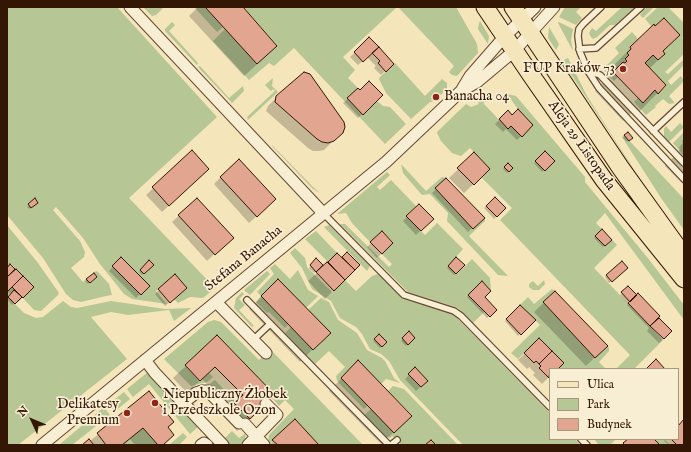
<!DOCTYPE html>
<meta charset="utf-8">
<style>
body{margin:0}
#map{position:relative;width:691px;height:452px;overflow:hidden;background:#f5e5bb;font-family:"IM FELL English",serif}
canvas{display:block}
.frame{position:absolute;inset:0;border:8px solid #331604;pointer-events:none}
.legend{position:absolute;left:549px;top:368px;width:130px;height:72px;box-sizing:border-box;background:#f8eed3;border:1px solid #a99880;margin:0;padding:5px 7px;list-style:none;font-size:12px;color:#331604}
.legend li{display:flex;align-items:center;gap:8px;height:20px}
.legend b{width:20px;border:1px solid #a99880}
.north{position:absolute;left:12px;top:400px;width:40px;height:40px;-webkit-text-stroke:3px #f8eed3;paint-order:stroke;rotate:314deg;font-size:11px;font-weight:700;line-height:16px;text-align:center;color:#331604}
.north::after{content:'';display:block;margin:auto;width:14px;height:18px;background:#331604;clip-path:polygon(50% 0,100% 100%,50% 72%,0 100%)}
</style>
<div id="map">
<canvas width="691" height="452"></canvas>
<div class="frame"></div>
<ul class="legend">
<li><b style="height:5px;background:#f5e5bb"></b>Ulica</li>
<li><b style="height:11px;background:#b6c694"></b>Park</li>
<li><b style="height:11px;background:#e2a690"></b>Budynek</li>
</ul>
<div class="north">N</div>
</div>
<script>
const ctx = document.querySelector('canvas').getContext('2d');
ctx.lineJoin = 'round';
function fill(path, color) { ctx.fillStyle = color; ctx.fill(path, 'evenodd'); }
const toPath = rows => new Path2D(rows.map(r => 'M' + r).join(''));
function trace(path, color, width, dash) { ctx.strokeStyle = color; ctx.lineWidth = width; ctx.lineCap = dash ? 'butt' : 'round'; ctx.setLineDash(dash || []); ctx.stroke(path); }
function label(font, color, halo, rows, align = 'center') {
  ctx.font = font + ' "IM FELL English",serif'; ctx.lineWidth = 3.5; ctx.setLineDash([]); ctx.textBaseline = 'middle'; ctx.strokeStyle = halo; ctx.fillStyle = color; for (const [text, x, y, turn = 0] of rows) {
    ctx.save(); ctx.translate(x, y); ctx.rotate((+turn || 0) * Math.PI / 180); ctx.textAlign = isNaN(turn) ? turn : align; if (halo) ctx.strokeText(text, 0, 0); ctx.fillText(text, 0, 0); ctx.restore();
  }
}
fill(toPath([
 [7,7,117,7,217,117,129,198,215,288,203,298,190,297,178,303,174,299,187,288,175,274,156,291,167,304,132,299,129,297,124,294,100,264,83,238,56,207,53,210,80,241,85,252,84,257,71,268,83,282,86,279,90,283,97,277,94,273,96,271,98,272,109,284,112,295,106,296,81,302,73,300,66,294,43,258,7,215],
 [143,7,157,8,164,7,156,15,152,16],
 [194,7,205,7,223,27,217,32],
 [243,7,397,7,343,57,355,70,348,78,358,88,347,98,363,115,377,101,383,106,390,107,406,124,385,144,294,48,274,66,269,63,249,80,213,41,225,29,257,64,277,45],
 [398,7,456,7,477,44,478,53,457,76,452,75,449,72,454,66],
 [565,7,581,7,576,12,582,18,576,25,559,17],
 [622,7,635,7,615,25,610,25,597,37,593,39,591,37,589,33,592,28,596,31],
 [647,7,654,7,643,18,640,15,641,13],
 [658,7,668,7,684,23,684,37,682,38,684,40,684,54,665,72,668,74,683,60,684,65,668,81,671,85,681,76,684,81,669,96,675,103,669,104,663,99,655,106,656,107,646,115,634,102,638,98,643,103,655,90,658,93,666,86,645,63,653,55,658,60,665,54,663,51,680,35,664,18,655,26,654,24,651,26,645,19],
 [480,21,489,36,488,44,478,29,479,23],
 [172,22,175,25,169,31,198,63,197,65,165,31,165,29],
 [559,22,573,29,571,40,573,51,558,23],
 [549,27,559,44,556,50,548,38],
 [632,32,638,39,630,47,631,49,627,53,629,55,625,59,627,61,625,63,623,62,613,72,618,77,614,81,603,69,619,53,615,48],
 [568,58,587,96,652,198,648,195,614,139,562,61],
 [395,63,425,96,442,79,447,83,447,88,441,95,438,93,431,100,433,102,430,102,411,119,386,93,379,79,380,77],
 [200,66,229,98,243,86,244,91,232,103,198,67],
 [273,78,272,86,278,92,248,120,247,117,275,91,273,89,271,91,265,85],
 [481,91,491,100,483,103,508,129,511,126,522,136,533,125,518,109,507,94,516,96,585,177,585,182,647,257,684,305,684,320,605,213,596,223,617,245,594,268,663,340,634,369,616,369,630,355,500,220,512,208,482,178,490,169,470,148,461,156,452,153,441,141,437,133,437,132,466,104,471,107,479,104,475,96],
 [545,151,555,161,545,171,535,161],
 [680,123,684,127,669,142,664,137,664,129,666,126,671,132],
 [684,132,683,146,684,156,673,143],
 [624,135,684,199,684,230,661,198,622,137],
 [272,145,313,187,320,193,313,189,272,146],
 [401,164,426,191,442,177,446,178,435,188,473,229,485,218,485,221,469,236,508,276,498,275,447,221,448,213,430,194,422,195,408,179,403,173],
 [387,172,390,175,377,187,380,190,391,180,416,206,406,216,425,235,437,223,463,249,448,266,457,274,472,259,490,278,491,291,482,281,468,295,484,312,473,323,458,308,408,292,340,224,345,224,389,267,392,264,382,254,393,242,382,231,370,242,352,223,346,213,337,214],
 [7,225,38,263,59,293,57,296,41,311,34,310,23,298,34,287,11,264,7,268],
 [329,225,370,266,367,271,324,227],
 [316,231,337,253,328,262,305,239],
 [295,248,305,258,307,267,332,292,345,280,356,291,372,276,378,274,403,299,453,314,550,413,550,439,575,439,581,445,463,445,400,380,389,361,381,354,370,349,362,334,356,327,340,318,331,301,312,289,302,268,290,253],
 [415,367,428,381,421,387,408,374],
 [275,264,290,279,298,270,308,290,318,296,306,308,278,280,261,296,288,325,285,328,269,312,267,313,256,302,261,296,257,292,274,274,270,268],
 [267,271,270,274,250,295,244,290],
 [544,280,545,284,539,290,533,290,529,287,529,284,533,281,538,286],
 [12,287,14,290,8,297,24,313,36,318,43,317,63,301,71,307,77,308,111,301,165,309,191,308,174,321,169,310,128,315,111,312,91,317,127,359,18,445,7,445,7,292],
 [552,289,555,291,543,302,595,358,608,346,609,348,609,351,599,362,606,369,558,369,564,363,539,338,518,359,511,353,540,325,520,305,528,297,534,304],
 [242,292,244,294,239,299,245,305,239,310,254,326,252,327,234,308,236,298],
 [321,298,329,302,338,320,357,333,367,350,382,358,385,361,394,378,400,383,386,379,381,384,358,361,341,378,368,405,364,409,337,381,336,376,345,367,329,351,315,364,285,333,291,327,313,350,331,333,308,310],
 [214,320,221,322,259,360,270,349,363,445,319,445,295,419,270,443,268,441,269,435,294,409,285,400,279,406,272,398,275,395,217,335,185,365,200,381,209,373,213,377,207,382,191,386,164,359,208,322],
 [149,371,152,378,198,427,190,434,149,384,133,397,127,389],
 [215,380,229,395,225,399,225,402,207,386],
 [393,386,404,389,458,445,440,445,438,444,436,445,431,440,425,445,401,445,393,436,390,438,387,437,364,415,371,409,395,432,412,415,388,391],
 [239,391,243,395,234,403,250,419,246,423,244,419,229,403,229,401],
 [124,392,130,399,114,412,109,404],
 [104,407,110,415,72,445,59,445],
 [143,428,158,445,122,445],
 [232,431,239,438,246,433,245,439,240,445,230,445,224,439],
 [183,433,187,437,179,445,169,445],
 [594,439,616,439,610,445,599,445],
 [654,439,664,439,670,445,660,445]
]), '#b6c694');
fill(toPath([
 [198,7,241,7,264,58,244,76,189,16],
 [654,25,662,52,664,54,649,69,665,85,639,112,636,109,623,121,595,91,611,74,609,73,613,68,612,67],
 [369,39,393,63,381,75,374,68,376,66,367,57,358,65,350,57],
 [358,90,382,95,358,118,343,103],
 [277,97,342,132,324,150,319,151,313,151,308,148,266,111,268,106],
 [508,112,512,116,532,125,517,140,506,129,503,132,495,124],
 [627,133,631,138,627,142,623,138],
 [684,139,684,185,665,166,677,153,680,149,679,147,683,143,682,141],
 [192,152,201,176,162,212,146,195],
 [545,152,553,161,542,172,534,163],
 [474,154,480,178,464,193,449,178],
 [508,164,512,168,507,173,503,169],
 [221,177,268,206,249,223,214,184],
 [446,179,483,218,468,232,432,193],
 [197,199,225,244,207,261,172,222],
 [495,199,505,208,494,219,484,208],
 [35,200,35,204,29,209,27,207],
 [419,205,432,219,416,235,403,221],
 [602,230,611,240,603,247,594,238],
 [382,232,392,243,377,258,367,247],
 [338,254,342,258,347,254,358,265,325,299,308,281],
 [121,258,148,286,136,298,109,271],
 [456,258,464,265,454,275,447,268],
 [316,260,322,265,314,273,309,268],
 [149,262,152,265,142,275,139,272],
 [625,270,609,283,605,277,607,275],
 [93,274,96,277,88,284,85,281],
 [7,279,33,287,18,302,16,301,12,305,7,299,11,295,7,291],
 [278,281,317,345,300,362,249,309],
 [482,283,483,297,496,310,487,318,467,297],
 [628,287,671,331,659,343,647,331,649,328,627,305,628,304,620,295],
 [159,290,182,292,165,306,155,294],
 [555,292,606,346,586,366,534,312],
 [520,306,534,320,518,336,505,321],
 [408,333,414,338,406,346,401,341],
 [379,336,385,342,380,348,373,341],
 [217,337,274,395,237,431,223,416,231,408,202,379,187,393,173,378],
 [539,340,557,369,550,369,550,376,542,384,533,375,535,373,529,367,527,369,518,360],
 [358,362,411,416,381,444,329,391],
 [415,369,427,381,416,391,405,379],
 [149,393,167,428,163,445,135,445,130,439,123,445,84,445,90,441],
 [684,421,684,445,669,445,664,441,666,439,678,439,678,427],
 [273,441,317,445,269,445]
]), '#0003');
const building = toPath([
 [205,7,243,7,277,46,257,64,205,7],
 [664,18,680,35,663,51,665,54,658,60,653,55,645,63,666,85,658,94,655,90,643,103,613,72,623,62,625,63,627,61,625,59,629,55,627,53,631,49,630,47,654,24,655,26,664,18],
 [369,37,379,47,363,62,354,52,369,37],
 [379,47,394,64,386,72,378,63,380,61,372,53,379,47],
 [304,72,310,74,344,122,345,127,343,133,334,141,328,143,322,142,317,139,275,102,276,96,304,72],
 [369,81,383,95,363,115,347,98,358,88,360,90,369,81],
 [518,109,533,125,522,137,511,126,508,129,499,119,508,110,512,115,518,109],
 [628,132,633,138,629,141,624,135,628,132],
 [192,150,209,169,169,206,152,187,192,150],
 [545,151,555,161,545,171,535,161,545,151],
 [474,152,490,169,474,185,457,168,474,152],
 [239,159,276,199,257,217,220,177,239,159],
 [508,163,513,168,509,172,504,167,508,163],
 [446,178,485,218,473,229,435,188,446,178],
 [495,197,506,208,497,217,486,206,495,197],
 [35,198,38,203,31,208,28,204,35,198],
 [197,198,234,238,215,255,178,215,197,198],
 [419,204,434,219,421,231,406,216,419,204],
 [602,229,612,240,605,246,595,236,602,229],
 [382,231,393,243,382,254,370,242,382,231],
 [347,252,360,265,355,270,342,257,347,252],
 [337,253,355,270,345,280,328,262,337,253],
 [121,257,150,286,141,295,112,266,121,257],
 [456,257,465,265,456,274,448,266,456,257],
 [316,258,323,265,316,272,310,265,316,258],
 [149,260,154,265,144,274,140,270,149,260],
 [622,261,628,268,612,282,606,275,622,261],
 [327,262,345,280,334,291,316,272,327,262],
 [10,264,15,269,7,277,7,268,10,264],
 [16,269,23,276,7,292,7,277,16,269],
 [94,273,97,277,90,283,86,279,94,273],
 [175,274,187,288,170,303,158,289,175,274],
 [23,276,34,287,23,298,12,287,23,276],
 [278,279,331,333,313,350,261,296,278,279],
 [482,281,491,291,485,297,497,310,490,317,468,295,482,281],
 [628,286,637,295,630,302,621,292,628,286],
 [14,290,22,297,15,304,8,297,14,290],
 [555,291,608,346,595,358,543,302,555,291],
 [638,293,660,316,650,326,628,303,638,293],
 [520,305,536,320,521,335,506,319,520,305],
 [659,318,672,331,664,339,650,326,659,318],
 [409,331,415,338,408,345,402,338,409,331],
 [379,334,387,342,382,347,374,339,379,334],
 [217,335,275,395,250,419,234,403,243,395,215,367,200,381,185,365,217,335],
 [539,338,552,351,539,364,536,361,534,363,524,353,539,338],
 [552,351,564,363,558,369,550,369,549,378,539,368,541,366,539,364,552,351],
 [656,359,665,369,646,369,656,359],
 [358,360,412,416,394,433,341,378,358,360],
 [415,367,428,381,421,387,408,374,415,367],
 [149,391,174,422,168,427,174,435,163,445,158,445,143,428,122,445,106,445,97,433,149,391],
 [295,419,319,445,278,445,272,440,295,419],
 [684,419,684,445,677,445,671,439,678,439,678,426,684,419],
 [89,439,94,445,82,445,89,439],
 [628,439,654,439,660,445,625,445,623,443,628,439],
 [431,440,436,445,425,445,431,440]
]);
fill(building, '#e2a690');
trace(building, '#331604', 1);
const lane = toPath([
 [601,7,583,24,579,29,578,36,580,52,588,71,599,88,684,179],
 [579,49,596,48,641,7],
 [588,71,600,75,684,163],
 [653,131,684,102],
 [324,214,404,295,454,311,461,316,550,407],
 [247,300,389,445],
 [253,340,270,324],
 [581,439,587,445],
 [391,445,397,440]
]);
const street = toPath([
 [130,7,324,214],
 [461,91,477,82,514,51,554,7],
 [216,302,266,353],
 [145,360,155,373,223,445],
 [183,403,196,393,202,391,208,391,239,423],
 [245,424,264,445],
 [42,445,386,162,461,91,470,76,505,36,535,7],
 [201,445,204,443,207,445],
 [248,445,277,415,266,404]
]);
const primary = toPath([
 [485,7,531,75,604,180,684,279],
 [513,7,620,167,684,256]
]);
trace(lane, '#644a32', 8);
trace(street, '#644a32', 13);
trace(primary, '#331604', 19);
trace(lane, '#f8eed3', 5.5);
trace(street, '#f8eed3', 11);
trace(primary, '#f5e5bb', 17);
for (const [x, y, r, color] of [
 [623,69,4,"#8f2418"],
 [436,97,4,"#8f2418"],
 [155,403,4,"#8f2418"],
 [127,413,4,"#8f2418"]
]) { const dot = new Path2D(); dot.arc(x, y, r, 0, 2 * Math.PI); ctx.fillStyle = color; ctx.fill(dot); trace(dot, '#f8eed3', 1.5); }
label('14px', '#331604', '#f8eed3', [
 ["FUP Kraków 73",615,69],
 ["Banacha 04",444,97,"left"],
 ["Niepubliczny Żłobek",163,395,"left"],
 ["i Przedszkole Ozon",163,411,"left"],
 ["Delikatesy",119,405],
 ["Premium",119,421]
], 'right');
label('14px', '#331604', '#f8eed3', [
 ["Aleja 29 Listopada",581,146,55],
 ["Stefana Banacha",244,259,-39]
]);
</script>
